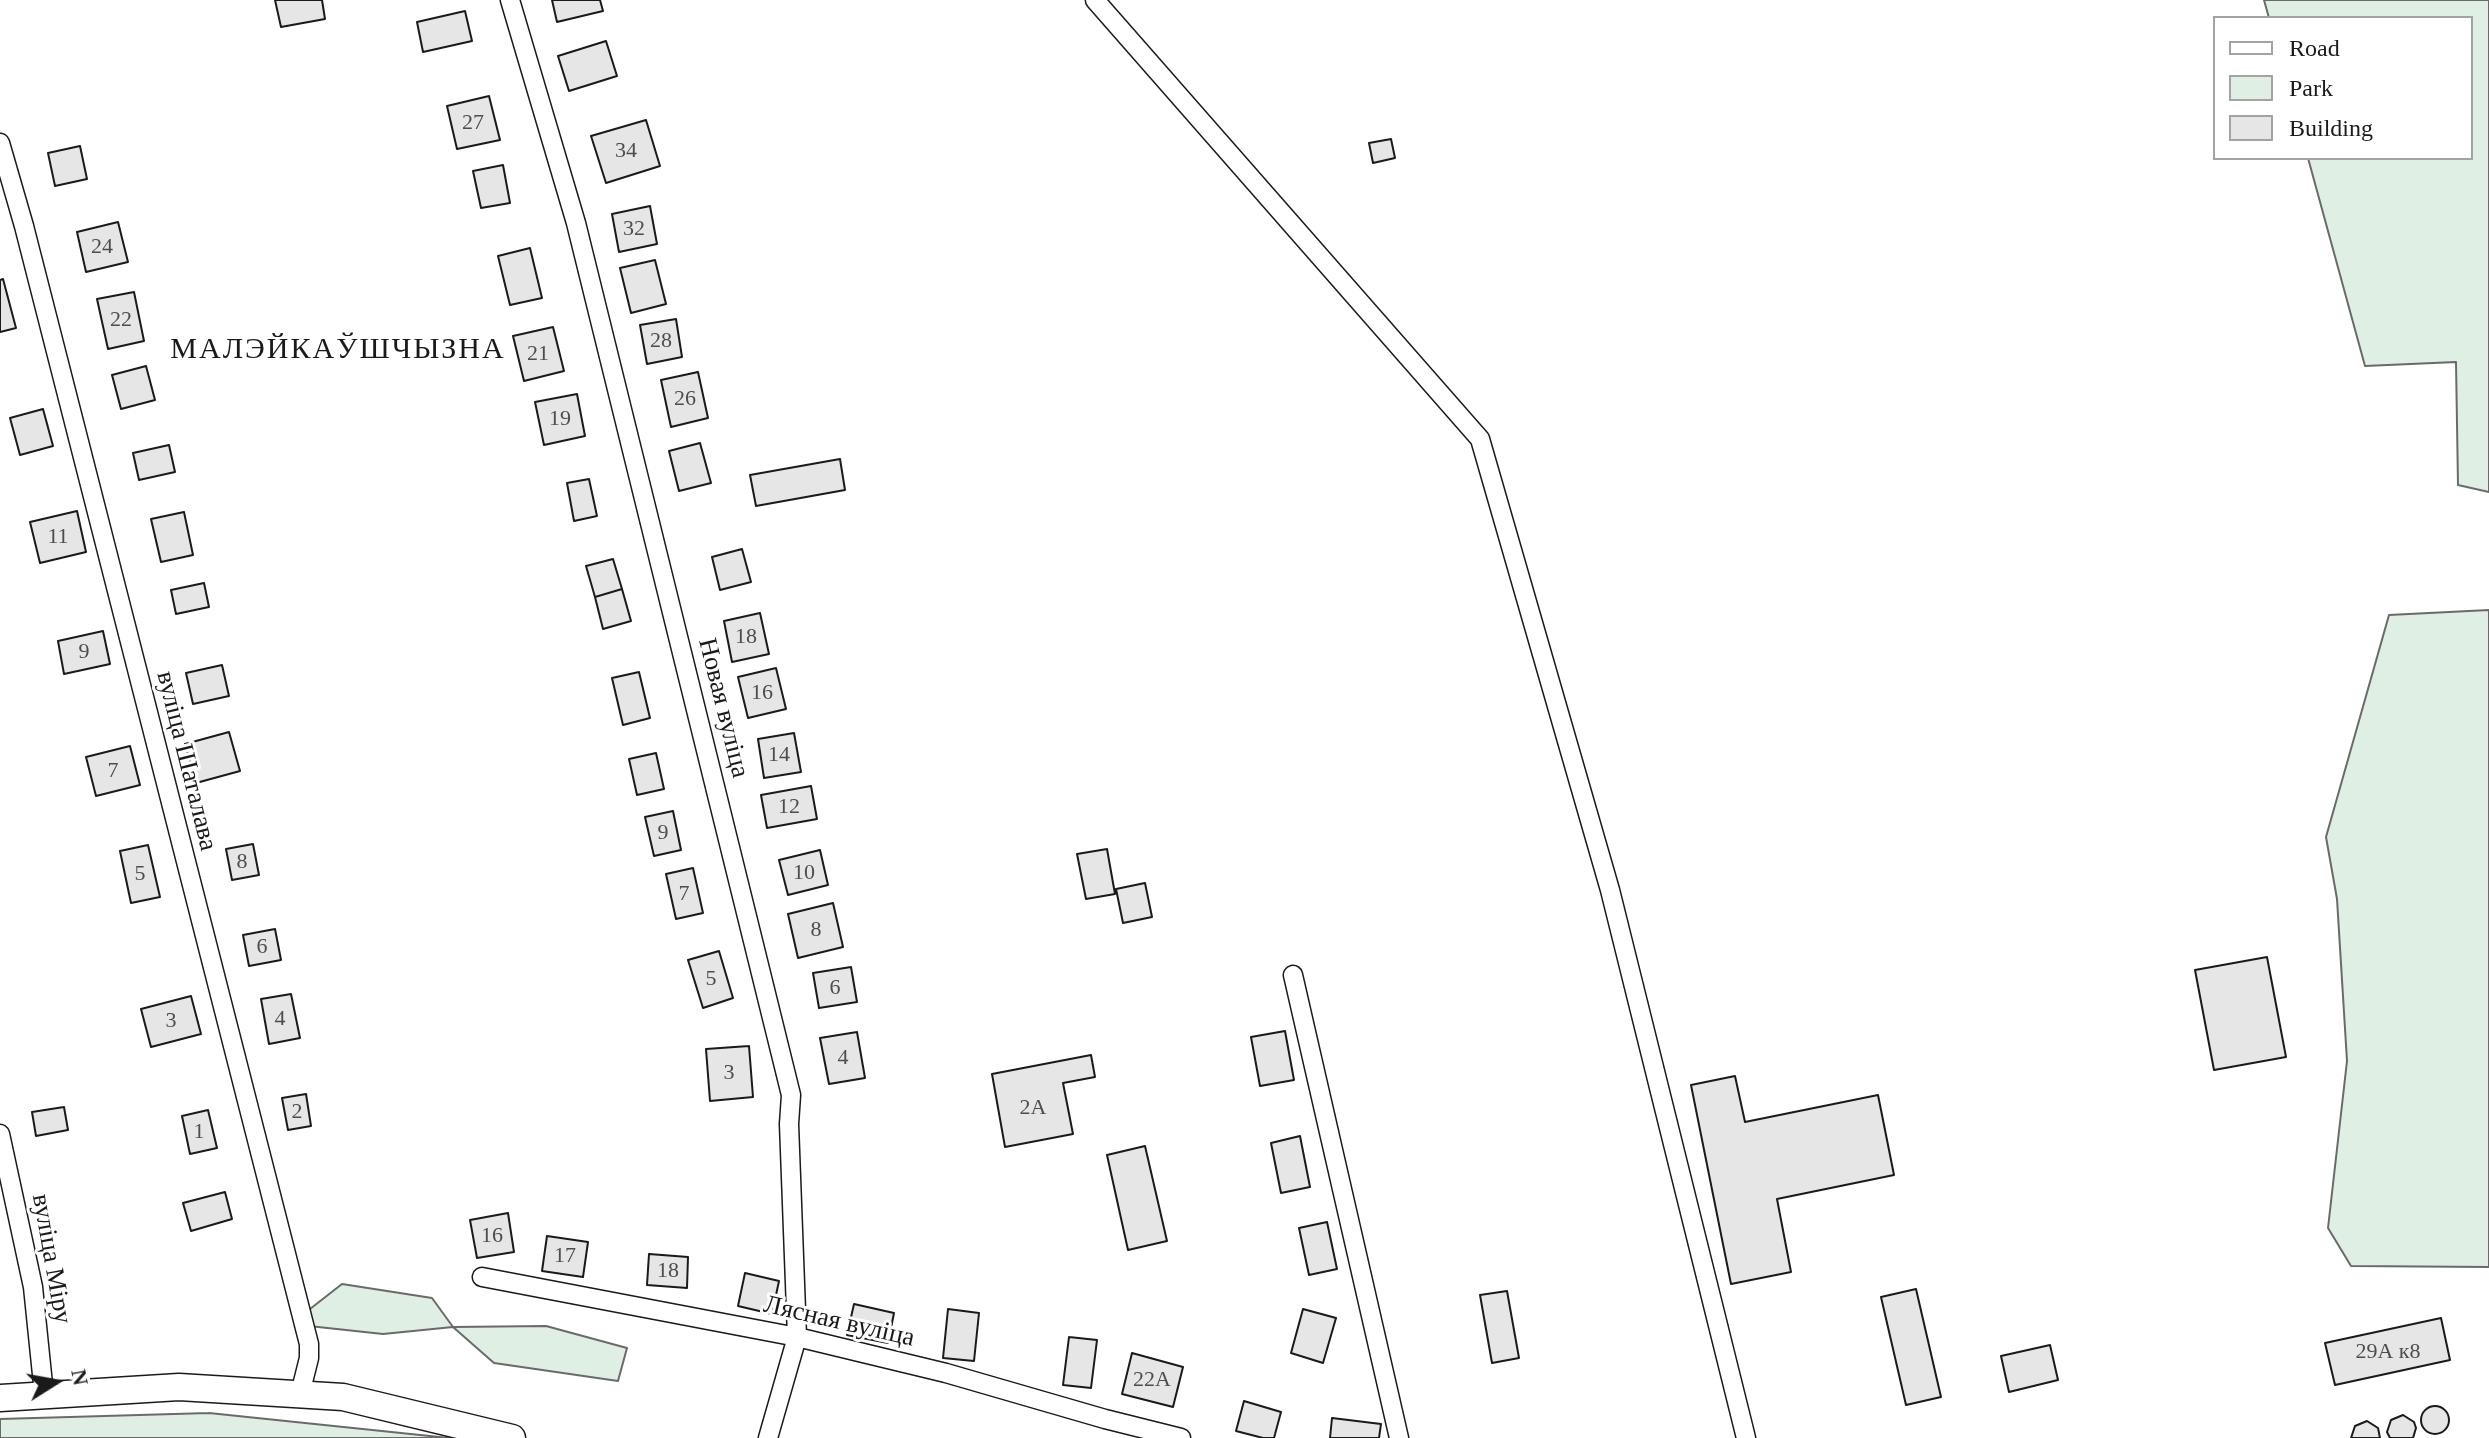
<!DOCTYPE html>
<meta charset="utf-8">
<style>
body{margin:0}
#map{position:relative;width:2489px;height:1438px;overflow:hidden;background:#fff;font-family:Georgia,serif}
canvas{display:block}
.legend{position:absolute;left:2213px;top:16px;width:260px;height:144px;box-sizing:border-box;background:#fff;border:2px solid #a3a3a3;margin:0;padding:10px 14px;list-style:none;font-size:24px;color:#1a1a1a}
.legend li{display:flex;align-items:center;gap:16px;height:40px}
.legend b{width:40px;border:2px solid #a3a3a3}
.north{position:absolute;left:16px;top:1342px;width:80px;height:80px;-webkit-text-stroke:6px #fff;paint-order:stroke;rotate:79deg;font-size:22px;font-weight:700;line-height:32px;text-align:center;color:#1a1a1a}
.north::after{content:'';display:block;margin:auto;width:28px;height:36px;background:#1a1a1a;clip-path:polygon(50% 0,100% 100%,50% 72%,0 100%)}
</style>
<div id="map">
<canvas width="2489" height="1438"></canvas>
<ul class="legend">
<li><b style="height:10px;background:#fff"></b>Road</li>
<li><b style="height:22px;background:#e0efe3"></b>Park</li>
<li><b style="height:22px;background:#e6e6e6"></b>Building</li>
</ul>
<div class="north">N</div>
</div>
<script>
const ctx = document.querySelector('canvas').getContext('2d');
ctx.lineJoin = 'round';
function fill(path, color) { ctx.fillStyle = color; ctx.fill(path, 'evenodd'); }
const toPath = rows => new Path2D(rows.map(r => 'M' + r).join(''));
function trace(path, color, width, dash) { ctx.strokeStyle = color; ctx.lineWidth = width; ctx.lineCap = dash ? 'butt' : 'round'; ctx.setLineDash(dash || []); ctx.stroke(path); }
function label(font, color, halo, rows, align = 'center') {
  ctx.font = font + ' Georgia,serif'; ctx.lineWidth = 6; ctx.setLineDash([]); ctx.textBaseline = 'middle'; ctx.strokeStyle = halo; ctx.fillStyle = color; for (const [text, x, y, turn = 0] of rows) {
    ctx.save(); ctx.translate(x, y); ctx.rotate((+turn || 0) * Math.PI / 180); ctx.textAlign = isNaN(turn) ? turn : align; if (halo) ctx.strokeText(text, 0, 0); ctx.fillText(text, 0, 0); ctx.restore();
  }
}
const green = toPath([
 [2264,0,2489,0,2489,492,2458,485,2456,362,2365,366,2308,158,2471,158,2471,18,2269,18,2264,0],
 [2489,610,2489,1267,2351,1266,2328,1228,2347,1061,2337,899,2326,837,2389,615,2489,610],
 [342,1284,432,1298,453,1327,546,1326,627,1348,618,1381,494,1363,453,1327,383,1334,309,1326,301,1316,342,1284],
 [209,1413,449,1438,0,1438,0,1419,209,1413]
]);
fill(green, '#e0efe3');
trace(green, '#6a6a6a', 2);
const building = toPath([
 [275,0,322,0,325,19,281,27,275,0],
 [552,0,600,0,603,11,557,22,552,0],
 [465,11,472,41,423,52,417,22,465,11],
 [606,41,617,76,569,91,558,56,606,41],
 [489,96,500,140,457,149,447,106,489,96],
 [646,120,660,166,606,183,591,136,646,120],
 [1391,139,1395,158,1373,163,1369,143,1391,139],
 [80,146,87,179,55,186,48,153,80,146],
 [503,165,510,203,481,208,473,171,503,165],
 [650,206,657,244,619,252,612,214,650,206],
 [118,222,128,262,86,272,77,232,118,222],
 [530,248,542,298,510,305,498,256,530,248],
 [655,260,666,304,631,313,620,268,655,260],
 [3,279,16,328,0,332,0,280,3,279],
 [134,292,144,341,108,349,97,299,134,292],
 [676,319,682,357,647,364,640,325,676,319],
 [553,327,564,371,524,381,513,336,553,327],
 [146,366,155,400,121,409,112,375,146,366],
 [698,372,708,418,671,427,661,380,698,372],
 [577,394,585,436,544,445,535,402,577,394],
 [43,409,53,446,20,455,10,418,43,409],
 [700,443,711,483,679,491,669,451,700,443],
 [169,445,175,472,139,480,133,453,169,445],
 [840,459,845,490,756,506,750,475,840,459],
 [589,479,597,516,574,521,567,483,589,479],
 [77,511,86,552,40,563,30,522,77,511],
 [184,512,193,555,161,562,151,519,184,512],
 [742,549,751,582,720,590,712,557,742,549],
 [613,559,622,589,595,597,586,566,613,559],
 [204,583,209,607,176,614,171,590,204,583],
 [622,589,631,621,603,629,595,597,622,589],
 [760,613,769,654,732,662,724,621,760,613],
 [103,631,110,664,64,674,58,641,103,631],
 [222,665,229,696,193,704,186,673,222,665],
 [776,668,786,709,748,718,738,677,776,668],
 [639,672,650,718,623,725,612,678,639,672],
 [229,732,240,771,196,783,185,744,229,732],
 [794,733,801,772,764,778,758,739,794,733],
 [130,746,140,785,96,796,86,757,130,746],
 [656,753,664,789,637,795,629,759,656,753],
 [811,786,817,819,767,828,761,795,811,786],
 [673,811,681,850,654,856,645,817,673,811],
 [253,844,259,875,232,880,226,849,253,844],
 [148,845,160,897,131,903,120,851,148,845],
 [1107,849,1115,894,1086,899,1077,854,1107,849],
 [820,850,828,885,788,895,779,860,820,850],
 [693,868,703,913,676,919,666,874,693,868],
 [1145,883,1152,917,1123,923,1116,889,1145,883],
 [833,903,843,947,798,958,788,914,833,903],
 [275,929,281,960,249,966,243,935,275,929],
 [719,951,733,998,703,1008,688,960,719,951],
 [2267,957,2286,1057,2214,1070,2195,970,2267,957],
 [851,967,857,1002,819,1008,813,973,851,967],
 [291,994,300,1038,269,1044,261,999,291,994],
 [191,996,201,1034,151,1047,141,1009,191,996],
 [1285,1031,1294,1080,1260,1086,1251,1037,1285,1031],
 [857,1032,865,1078,829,1084,820,1038,857,1032],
 [749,1046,753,1097,710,1101,706,1049,749,1046],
 [1091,1055,1095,1077,1063,1083,1073,1134,1005,1147,992,1074,1091,1055],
 [1735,1076,1745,1122,1878,1095,1894,1175,1777,1199,1791,1272,1731,1284,1691,1085,1735,1076],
 [306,1094,311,1126,288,1130,282,1098,306,1094],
 [64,1107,68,1130,36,1136,32,1112,64,1107],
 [208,1110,217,1148,190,1154,182,1116,208,1110],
 [1300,1136,1310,1187,1281,1193,1271,1143,1300,1136],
 [1145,1146,1167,1241,1128,1250,1107,1155,1145,1146],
 [225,1192,232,1219,191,1231,183,1203,225,1192],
 [508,1213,514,1252,477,1258,470,1220,508,1213],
 [1327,1222,1337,1269,1309,1275,1299,1228,1327,1222],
 [547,1236,588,1242,583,1277,542,1271,547,1236],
 [649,1254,688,1257,687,1288,647,1285,649,1254],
 [745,1273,779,1281,772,1314,738,1306,745,1273],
 [1916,1289,1941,1397,1906,1405,1881,1297,1916,1289],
 [1507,1291,1519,1358,1492,1363,1480,1295,1507,1291],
 [854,1304,894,1313,888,1343,847,1335,854,1304],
 [948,1309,979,1313,974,1361,943,1358,948,1309],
 [1303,1309,1336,1318,1323,1363,1291,1353,1303,1309],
 [2441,1318,2450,1360,2335,1385,2325,1343,2441,1318],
 [1069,1337,1097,1340,1091,1388,1063,1385,1069,1337],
 [2050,1345,2058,1380,2009,1392,2001,1356,2050,1345],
 [1132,1353,1183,1367,1173,1407,1122,1394,1132,1353],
 [1244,1401,1281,1412,1274,1438,1263,1438,1236,1431,1244,1401],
 '2421 1420a14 14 0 1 1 28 0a14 14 0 1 1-28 0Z',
 [2403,1415,2414,1422,2416,1428,2413,1438,2390,1438,2387,1432,2391,1420,2403,1415],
 [1332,1418,1381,1424,1379,1438,1330,1438,1332,1418],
 [2367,1421,2378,1428,2380,1438,2351,1438,2355,1426,2367,1421]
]);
fill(building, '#e6e6e6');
trace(building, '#1a1a1a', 2);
const street = toPath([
 [510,0,576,223,791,1095,789,1124,797,1337,768,1438],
 [1095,0,1480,439,1610,890,1746,1438],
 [0,143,24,226,309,1344,309,1358,300,1394],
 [1293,975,1399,1438],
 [0,1134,33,1287,44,1394],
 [482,1277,797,1337,946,1373,1105,1419,1181,1438]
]);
const secondary = toPath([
 [0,1398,179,1387,343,1397,512,1438]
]);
trace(street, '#1a1a1a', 21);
trace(secondary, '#1a1a1a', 29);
trace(street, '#fff', 18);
trace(secondary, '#fff', 26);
label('22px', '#4d4d4d', null, [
 ["27",473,123],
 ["34",626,151],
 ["32",634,229],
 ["24",102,247],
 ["22",121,320],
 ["28",661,341],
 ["21",538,354],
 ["26",685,399],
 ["19",560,419],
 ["11",58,537],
 ["18",746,637],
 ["9",84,652],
 ["16",762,693],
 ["14",779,755],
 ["7",113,771],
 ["12",789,807],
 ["9",663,833],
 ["8",242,862],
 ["10",804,873],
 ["5",140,874],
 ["7",684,894],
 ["8",816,930],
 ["6",262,947],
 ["5",711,979],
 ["6",835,988],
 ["4",280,1019],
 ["3",171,1021],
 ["4",843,1058],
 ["3",729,1073],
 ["2А",1033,1108],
 ["2",297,1112],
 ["1",199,1132],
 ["16",492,1236],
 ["17",565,1256],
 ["18",668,1271],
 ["29А к8",2388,1352],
 ["22А",1152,1380]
]);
label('26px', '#1a1a1a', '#fff', [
 ["Новая вуліца",723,708,76],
 ["вуліца Шаталава",186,761,76],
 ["вуліца Міру",51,1259,80],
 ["Лясная вуліца",839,1322,13]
]);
ctx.letterSpacing = '2px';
label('30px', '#1a1a1a', '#fff', [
 ["МАЛЭЙКАЎШЧЫЗНА",338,350]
]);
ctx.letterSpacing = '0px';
</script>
